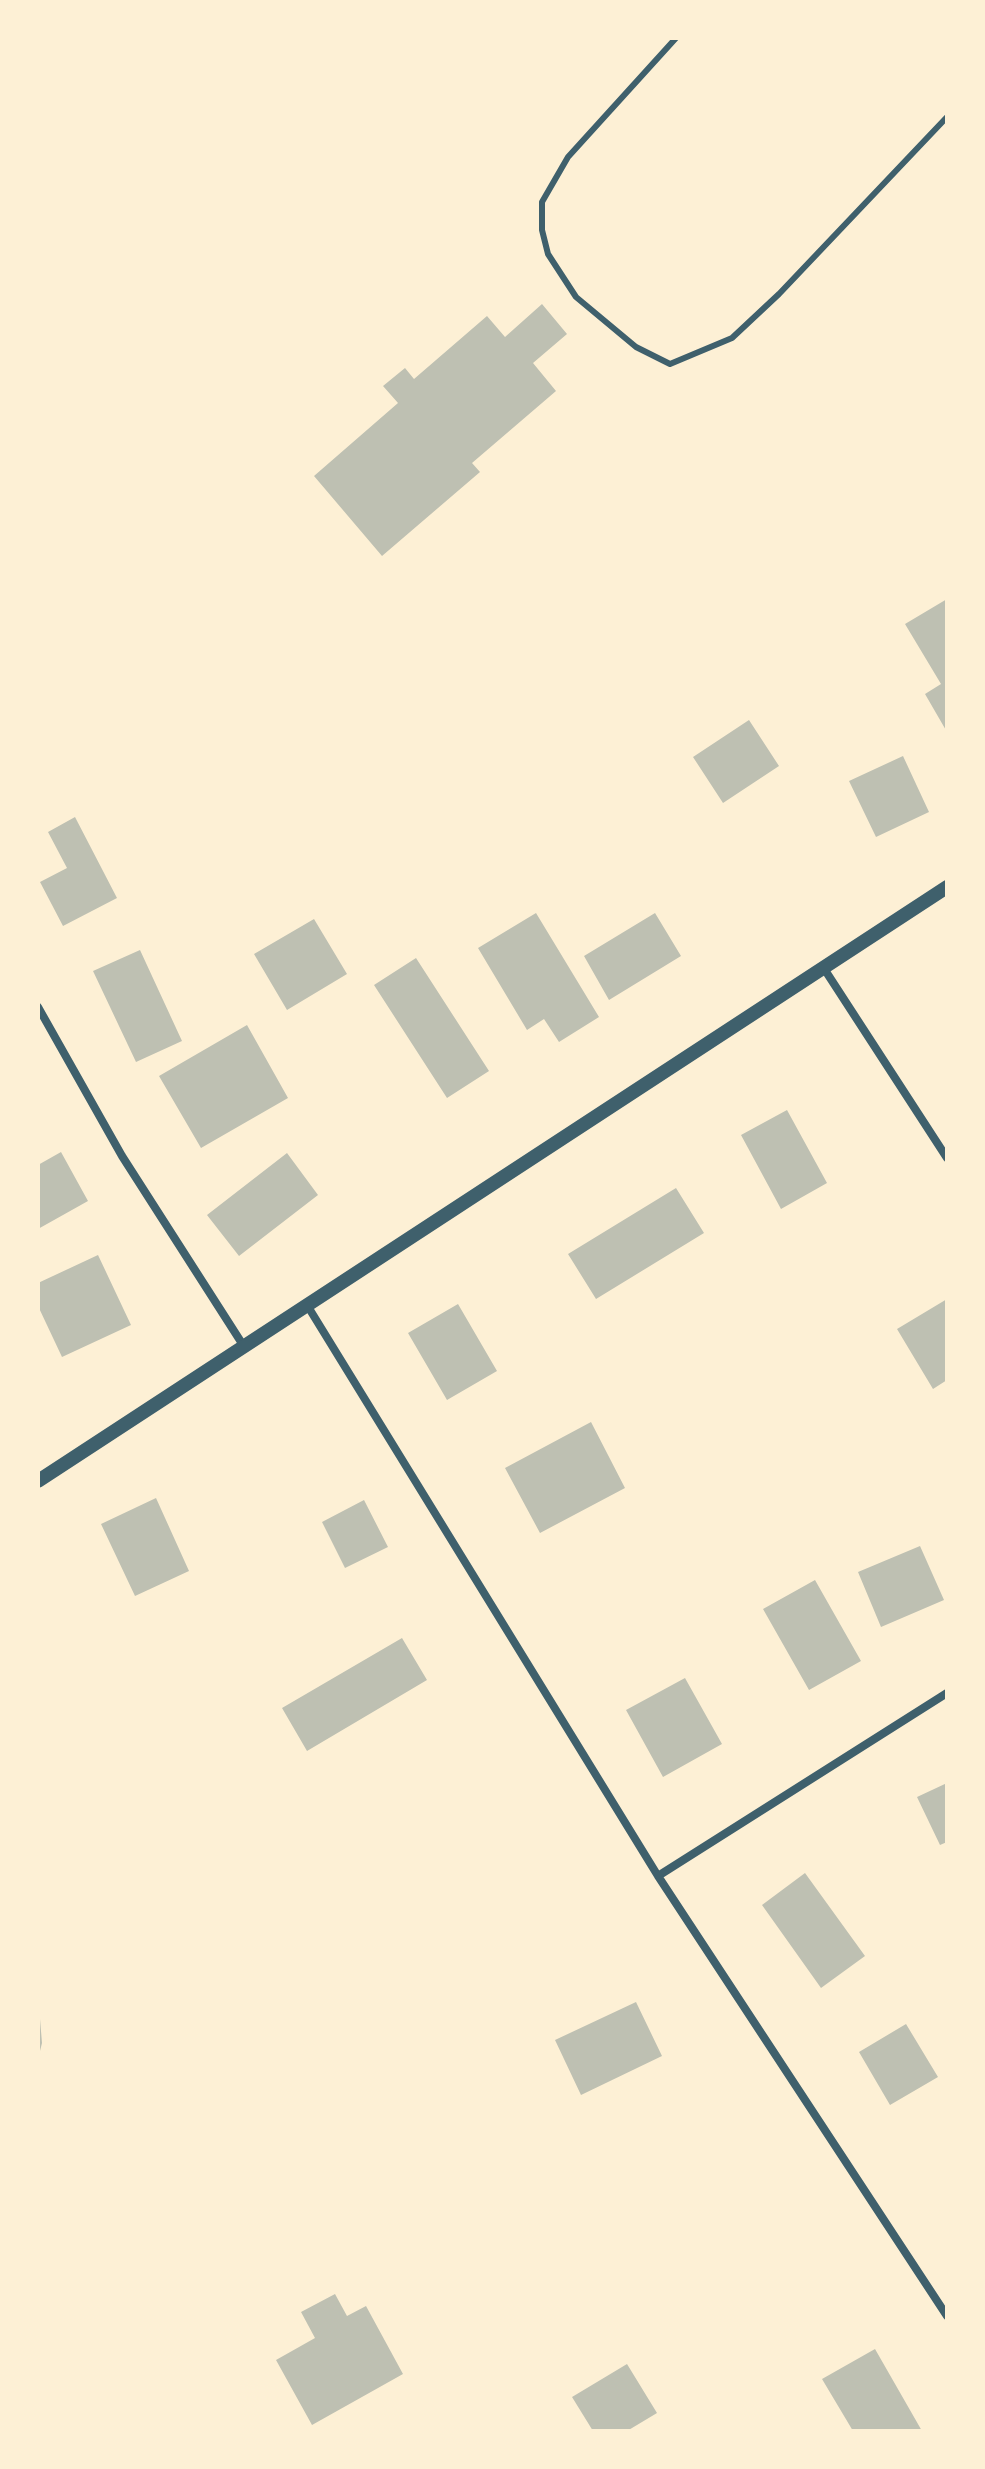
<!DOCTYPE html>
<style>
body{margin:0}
#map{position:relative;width:985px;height:2469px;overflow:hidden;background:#fdf0d5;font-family:"Space Grotesk",sans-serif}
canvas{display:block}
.frame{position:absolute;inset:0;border:40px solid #fdf0d5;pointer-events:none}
</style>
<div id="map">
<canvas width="985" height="2469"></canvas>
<div class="frame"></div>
</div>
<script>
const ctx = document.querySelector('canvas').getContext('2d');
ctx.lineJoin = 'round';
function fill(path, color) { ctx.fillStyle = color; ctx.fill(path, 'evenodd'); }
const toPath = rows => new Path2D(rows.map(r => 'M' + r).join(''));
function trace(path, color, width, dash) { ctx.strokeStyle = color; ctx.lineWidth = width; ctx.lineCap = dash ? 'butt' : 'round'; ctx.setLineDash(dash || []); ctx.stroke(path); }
fill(toPath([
 [542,304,567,334,533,363,556,391,472,463,480,472,382,556,314,476,398,403,383,386,405,368,414,379,487,316,505,337],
 [947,599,947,732,925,694,941,684,905,624],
 [749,720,779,766,723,803,693,757],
 [903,756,929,812,876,837,849,781],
 [75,817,117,898,63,926,40,882,67,868,48,832],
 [536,913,599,1017,559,1042,544,1019,527,1030,478,948],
 [655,913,681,956,609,1000,584,956],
 [314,919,347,974,287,1010,254,954],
 [140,950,182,1041,136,1062,93,971],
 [416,958,489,1071,447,1098,374,985],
 [247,1025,288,1098,201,1148,159,1076],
 [787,1110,827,1183,781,1209,741,1135],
 [61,1152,88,1201,38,1229,38,1165],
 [287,1153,318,1195,239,1256,207,1215],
 [676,1188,704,1233,596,1299,568,1254],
 [98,1255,131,1325,62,1357,38,1306,38,1283],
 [947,1299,947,1380,933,1389,897,1329],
 [458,1304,497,1371,447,1400,408,1333],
 [591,1422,625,1488,540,1533,505,1468],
 [156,1498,189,1571,135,1596,101,1524],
 [364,1500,388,1547,345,1568,322,1522],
 [920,1546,944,1600,881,1627,858,1572],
 [815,1580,861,1661,809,1690,763,1609],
 [402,1638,427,1680,307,1751,282,1708],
 [685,1678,722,1744,663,1777,626,1710],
 [947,1783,947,1842,940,1845,917,1797],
 [805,1873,865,1956,821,1988,762,1905],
 [636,2002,662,2056,581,2095,555,2040],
 [40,2019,42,2043,39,2055,38,2020],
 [906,2024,938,2077,890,2105,859,2052],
 [335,2294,347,2316,366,2306,403,2374,312,2425,276,2360,315,2338,301,2312],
 [875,2349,922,2431,853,2431,822,2379],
 [627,2364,657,2413,627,2431,593,2431,572,2397]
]), '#bec0b2');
trace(toPath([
 [676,38,568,157,542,202,542,230,548,254,576,297,636,347,670,364,732,338,779,294,947,117]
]), '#3f606c', 6);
trace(toPath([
 [823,967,947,1158],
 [38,1007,122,1156,243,1345],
 [307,1305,658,1876,947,2316],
 [658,1876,947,1693]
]), '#3f606c', 8);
trace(toPath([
 [38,1481,947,887]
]), '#3f606c', 14);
</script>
